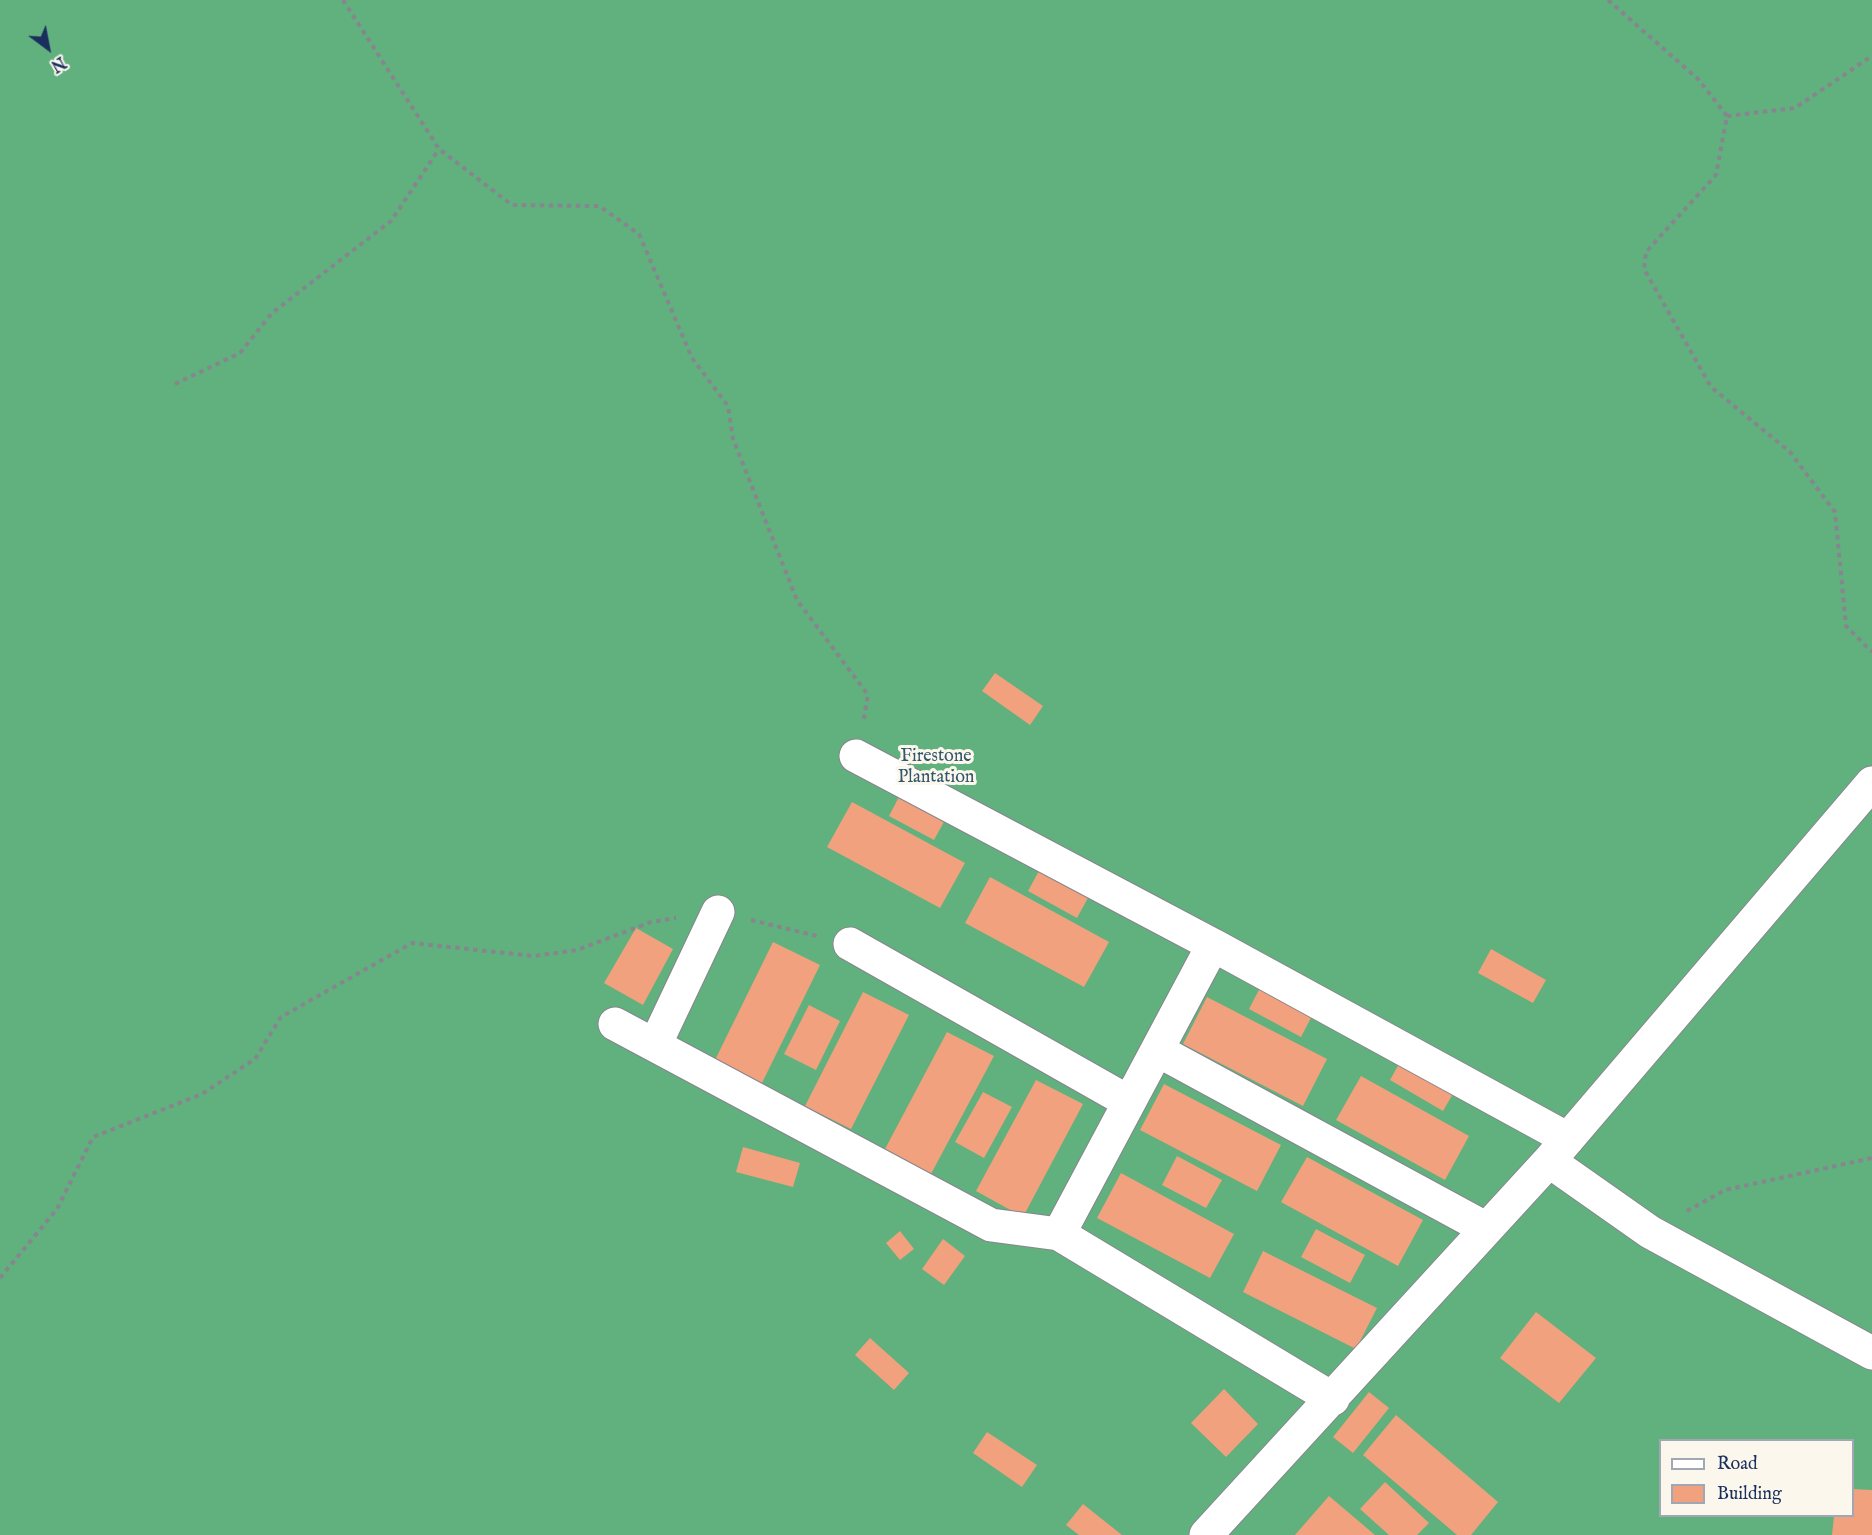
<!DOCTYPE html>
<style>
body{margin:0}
#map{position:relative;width:1872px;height:1535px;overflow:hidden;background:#f3dbbc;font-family:"IM FELL English",serif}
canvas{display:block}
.legend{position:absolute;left:1659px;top:1439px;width:195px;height:78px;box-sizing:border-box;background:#fbf7ec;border:2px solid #a1a7b3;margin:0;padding:8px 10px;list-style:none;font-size:18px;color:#1b2f5e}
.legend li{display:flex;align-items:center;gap:12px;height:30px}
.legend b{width:30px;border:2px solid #a1a7b3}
.north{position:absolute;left:18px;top:18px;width:60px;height:60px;-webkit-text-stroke:4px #fbf7ec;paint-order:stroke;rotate:148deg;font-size:16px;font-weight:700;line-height:24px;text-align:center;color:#1b2f5e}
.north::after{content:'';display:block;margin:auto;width:21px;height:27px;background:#1b2f5e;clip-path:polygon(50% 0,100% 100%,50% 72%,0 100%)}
</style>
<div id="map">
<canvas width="1872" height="1535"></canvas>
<ul class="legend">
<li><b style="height:8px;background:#fff"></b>Road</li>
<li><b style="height:16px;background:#f1a17d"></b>Building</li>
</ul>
<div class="north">N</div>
</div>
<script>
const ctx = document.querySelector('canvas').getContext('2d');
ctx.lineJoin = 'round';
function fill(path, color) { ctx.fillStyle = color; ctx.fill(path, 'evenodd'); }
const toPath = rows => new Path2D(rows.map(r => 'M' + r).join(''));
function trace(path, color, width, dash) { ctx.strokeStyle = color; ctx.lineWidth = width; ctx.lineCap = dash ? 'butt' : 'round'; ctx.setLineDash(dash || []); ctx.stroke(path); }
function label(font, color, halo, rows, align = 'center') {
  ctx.font = font + ' "IM FELL English",serif'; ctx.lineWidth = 6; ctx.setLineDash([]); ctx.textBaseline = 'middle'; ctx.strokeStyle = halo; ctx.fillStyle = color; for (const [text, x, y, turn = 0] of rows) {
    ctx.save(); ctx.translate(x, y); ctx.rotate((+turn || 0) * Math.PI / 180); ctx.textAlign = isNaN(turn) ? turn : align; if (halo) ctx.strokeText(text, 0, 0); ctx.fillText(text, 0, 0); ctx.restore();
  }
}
fill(toPath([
 [0,0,1872,0,1872,1535,0,1535],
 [1660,1440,1852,1440,1852,1516,1660,1516]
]), '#60b17e');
fill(toPath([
 [995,673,1043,706,1030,725,982,691],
 [901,793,946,818,934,840,889,816],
 [852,802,965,863,940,908,827,847],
 [1040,869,1089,896,1077,918,1028,891],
 [990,877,1109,942,1084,987,965,923],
 [636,928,673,949,643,1005,604,983],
 [773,942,820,965,762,1083,715,1060],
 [1491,949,1546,980,1533,1003,1478,973],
 [1261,986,1313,1014,1301,1037,1249,1009],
 [863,992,909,1015,851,1129,805,1106],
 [1207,997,1327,1059,1303,1106,1183,1044],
 [809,1005,840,1021,816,1070,784,1054],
 [947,1032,994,1056,931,1174,885,1149],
 [1400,1062,1454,1092,1443,1111,1390,1080],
 [1361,1076,1469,1136,1445,1180,1336,1120],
 [1036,1080,1083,1104,1023,1217,976,1191],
 [1164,1084,1281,1145,1257,1191,1140,1130],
 [983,1092,1012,1107,984,1158,955,1142],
 [743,1147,800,1163,793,1187,736,1172],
 [1177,1156,1222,1180,1206,1208,1162,1185],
 [1307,1157,1423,1220,1398,1266,1281,1202],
 [1121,1173,1234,1234,1210,1278,1097,1218],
 [1316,1229,1365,1255,1350,1283,1301,1257],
 [900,1231,914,1249,900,1260,886,1243],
 [943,1239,965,1256,944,1285,922,1269],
 [1263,1251,1377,1308,1356,1349,1243,1292],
 [1536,1312,1596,1358,1559,1403,1500,1358],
 [870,1338,909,1373,894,1390,855,1355],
 [1224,1389,1258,1424,1226,1457,1191,1423],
 [1369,1392,1389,1408,1353,1453,1333,1437],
 [1396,1415,1498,1502,1471,1535,1457,1535,1363,1455],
 [987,1432,1037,1465,1022,1487,973,1453],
 [1385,1482,1429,1523,1417,1535,1389,1535,1360,1509],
 [1852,1489,1872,1490,1872,1535,1832,1535,1834,1516,1852,1516],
 [1329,1496,1375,1535,1295,1535],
 [1083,1504,1122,1535,1079,1535,1066,1525]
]), '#f1a17d');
const minor = toPath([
 [856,756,1213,945],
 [850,944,1129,1102],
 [615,1024,991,1225,1059,1234,1333,1399],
 [655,1045,718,912],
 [1157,1050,1487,1229],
 [1549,1161,1650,1232,1872,1353],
 [1059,1234,1213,945,1568,1139],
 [1206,1535,1549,1161,1872,783]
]);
trace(minor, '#87858d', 35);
trace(toPath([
 [343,0,439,149,512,205,599,206,639,234,692,358,728,406,733,439,797,600,868,695,863,723],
 [1608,0,1698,79,1727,116,1716,175,1646,252,1644,269,1711,387,1790,452,1835,512,1846,626,1872,652],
 [1727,116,1795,108,1872,56],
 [175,384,240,353,272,313,391,221,439,149],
 [751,920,817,936],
 [1687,1211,1725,1190,1872,1158],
 [0,1278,57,1209,93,1137,202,1094,255,1059,281,1017,412,943,534,956,577,950,651,922,676,918]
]), '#87858d', 4, [4.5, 4.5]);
trace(minor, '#fff', 33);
label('18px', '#32576c', '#fbf7ec', [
 ["Firestone",936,757],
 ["Plantation",936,778]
]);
</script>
